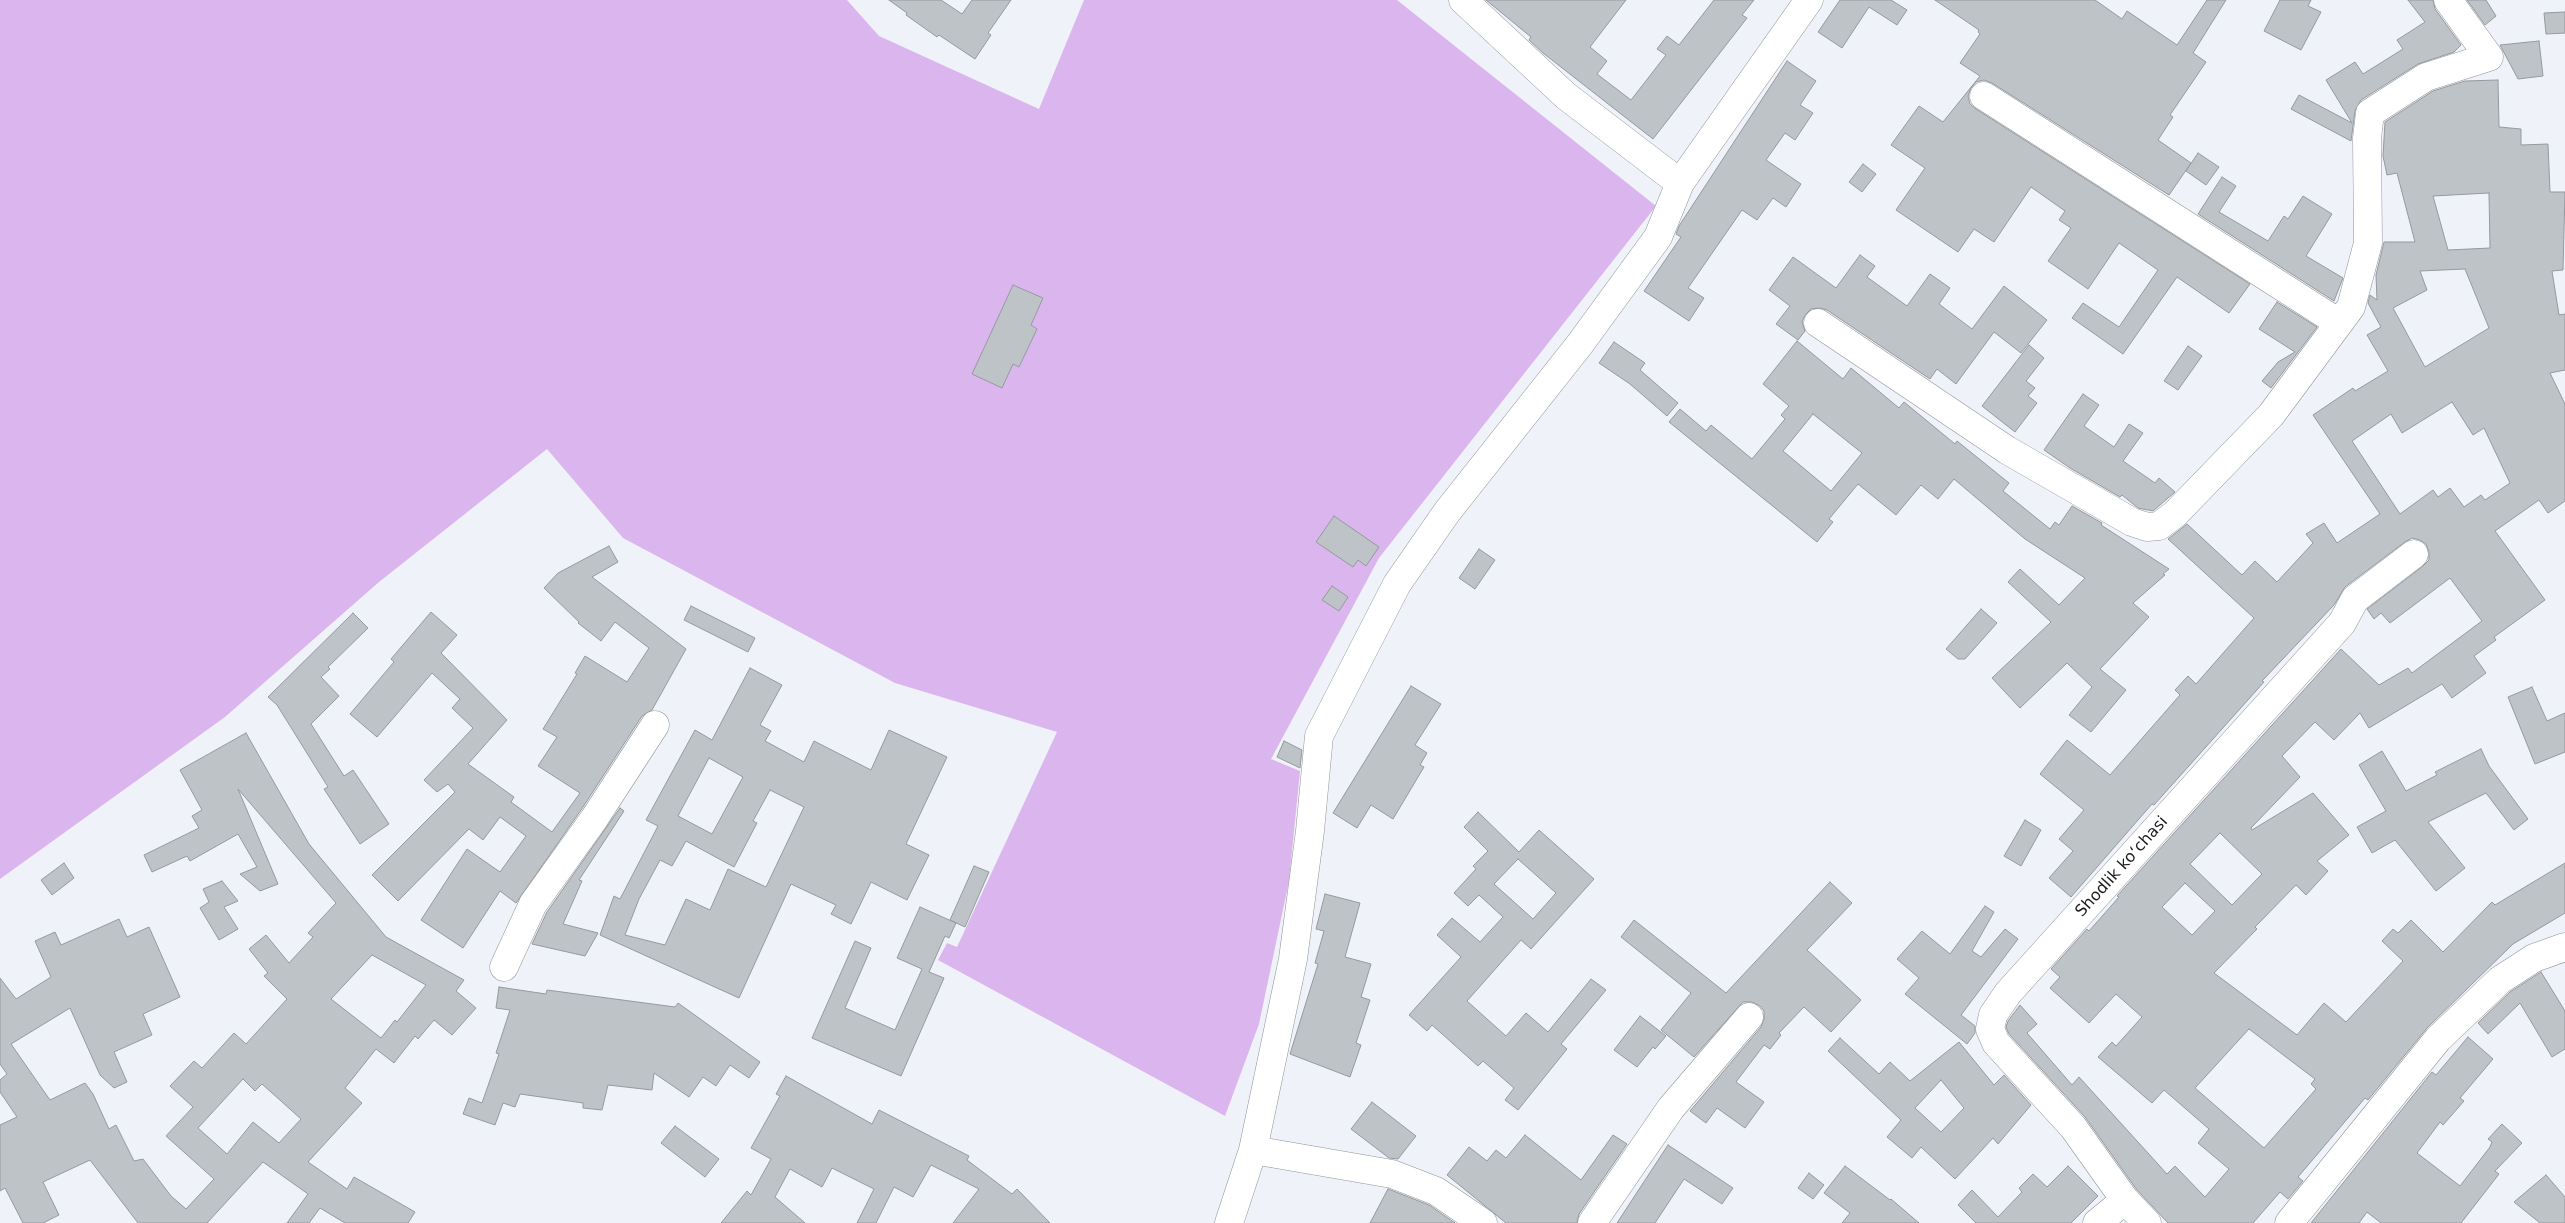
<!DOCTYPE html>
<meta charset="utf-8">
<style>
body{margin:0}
canvas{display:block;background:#eff2f8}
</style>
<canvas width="2565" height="1223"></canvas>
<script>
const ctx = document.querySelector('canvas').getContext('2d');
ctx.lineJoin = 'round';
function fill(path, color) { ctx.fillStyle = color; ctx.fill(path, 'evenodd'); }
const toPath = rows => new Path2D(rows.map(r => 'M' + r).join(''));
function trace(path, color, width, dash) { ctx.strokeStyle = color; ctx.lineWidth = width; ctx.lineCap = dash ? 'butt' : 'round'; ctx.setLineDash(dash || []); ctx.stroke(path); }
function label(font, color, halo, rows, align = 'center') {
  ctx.font = font + ' "DejaVu Sans",sans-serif'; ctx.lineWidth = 4; ctx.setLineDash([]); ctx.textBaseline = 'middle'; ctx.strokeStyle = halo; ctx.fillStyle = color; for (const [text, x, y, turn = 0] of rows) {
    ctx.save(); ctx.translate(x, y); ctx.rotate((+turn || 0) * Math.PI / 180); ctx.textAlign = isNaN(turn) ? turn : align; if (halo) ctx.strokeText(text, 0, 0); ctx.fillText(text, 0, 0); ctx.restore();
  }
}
fill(toPath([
 [0,0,847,0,879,36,1039,109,1084,0,1397,0,1656,206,1379,558,1271,759,1300,771,1289,881,1259,1024,1225,1116,938,960,947,943,957,947,1057,732,895,683,623,538,547,449,379,582,225,717,0,879]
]), '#dbb6ee');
const building = toPath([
 [889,0,941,0,962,14,972,0,1011,0,988,33,991,35,975,59,939,35,937,37,906,15,907,13,889,0],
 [1486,0,1626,0,1590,47,1607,61,1597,74,1631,100,1666,55,1657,49,1667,36,1679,45,1714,0,1754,0,1742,15,1747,18,1653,139,1543,53,1529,40,1531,37,1486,0],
 [1840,0,1891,0,1907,10,1897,25,1869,7,1842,48,1818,32,1840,0],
 [1935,0,2095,0,2122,19,2127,11,2177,45,2207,0,2226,0,2193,53,2206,62,2170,115,2173,117,2158,140,2191,163,2169,195,1992,83,1984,80,1976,82,1971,88,1968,96,1970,104,1976,109,2250,284,2229,313,2177,277,2123,354,2072,318,2083,303,2119,327,2158,270,2119,243,2088,289,2048,261,2071,228,2059,220,2065,211,2031,187,1994,242,1974,229,1958,252,1896,210,1925,168,1891,145,1919,106,1943,122,1980,76,1960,63,1980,34,1978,32,1979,30,1935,0],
 [2280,0,2311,0,2308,6,2321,12,2301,50,2264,31,2280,0],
 [2408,0,2433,0,2435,9,2461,45,2454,52,2418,64,2361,100,2355,111,2351,141,2291,109,2299,95,2352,123,2326,80,2355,62,2363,74,2403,49,2397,40,2425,22,2408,0],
 [2467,0,2486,0,2496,16,2485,25,2467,0],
 [2565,12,2565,33,2546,34,2544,13,2565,12],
 [2539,41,2543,76,2518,79,2500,45,2539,41],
 [1787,61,1816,81,1800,105,1813,113,1795,140,1785,133,1766,160,1801,184,1786,207,1773,198,1757,220,1742,210,1688,288,1704,298,1689,321,1644,291,1681,237,1676,234,1679,226,1787,61],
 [2498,80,2499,127,2521,129,2521,145,2548,144,2550,192,2565,192,2563,270,2552,271,2559,315,2565,314,2565,370,2550,373,2565,404,2565,501,2548,513,2539,500,2495,531,2545,600,2494,637,2496,640,2474,656,2486,673,2452,698,2442,684,2369,728,2360,713,2334,740,2315,722,2282,756,2300,777,2251,828,2252,830,2313,793,2349,835,2317,861,2328,871,2306,895,2296,885,2255,927,2257,929,2214,973,2297,1035,2324,1003,2346,1022,2403,961,2382,941,2393,929,2398,933,2411,920,2443,952,2492,902,2495,905,2565,863,2565,913,2513,944,2427,1028,2368,1100,2365,1098,2298,1177,2303,1181,2288,1199,2280,1192,2253,1223,2168,1223,2137,1190,2085,1117,2009,1034,2006,1027,2008,1021,2020,1005,2037,1024,2027,1033,2072,1085,2079,1077,2167,1174,2175,1166,2205,1197,2229,1169,2198,1143,2209,1129,2164,1090,2152,1103,2098,1057,2112,1042,2116,1046,2142,1017,2116,994,2089,1023,2050,988,2060,977,2051,969,2087,929,2089,931,2119,897,2117,896,2341,649,2379,685,2408,668,2412,673,2482,621,2450,578,2390,623,2381,613,2374,619,2367,609,2423,566,2429,560,2429,552,2426,544,2420,540,2412,538,2405,542,2345,587,2334,605,2262,681,2264,682,2154,805,2152,804,2071,897,2049,878,2073,851,2059,839,2084,810,2040,774,2067,740,2110,775,2180,695,2175,690,2188,676,2196,684,2254,618,2168,539,2187,524,2242,575,2255,561,2277,582,2313,543,2306,534,2324,523,2337,543,2380,514,2313,415,2353,388,2355,391,2388,371,2367,335,2381,327,2368,303,2370,295,2377,300,2376,275,2384,242,2415,242,2397,173,2387,175,2383,156,2385,122,2433,91,2465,81,2498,80],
 [2489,193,2490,248,2448,250,2433,196,2489,193],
 [2465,269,2489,328,2425,367,2393,308,2427,290,2420,271,2465,269],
 [2452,402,2473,435,2484,428,2510,483,2485,500,2481,495,2464,507,2450,488,2438,497,2433,490,2400,514,2352,441,2391,414,2402,433,2452,402],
 [2220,833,2262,874,2232,905,2190,864,2220,833],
 [2185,883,2215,911,2192,935,2162,907,2185,883],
 [2249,1029,2315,1079,2311,1084,2316,1089,2264,1148,2195,1088,2249,1029],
 [2198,153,2219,167,2206,185,2186,171,2198,153],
 [1863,164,1876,174,1862,192,1849,182,1863,164],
 [2222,177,2236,186,2219,212,2268,241,2284,216,2288,219,2303,196,2332,214,2306,256,2343,278,2334,301,2198,214,2222,177],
 [1860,255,1875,266,1867,277,1907,306,1930,274,1950,288,1939,304,1972,329,2004,286,2047,320,2021,353,1994,332,1956,384,1937,369,1930,379,1827,310,1820,308,1811,309,1805,315,1802,322,1805,331,1798,340,1776,324,1790,306,1769,290,1793,257,1836,288,1860,255],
 [1013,285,1043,298,1031,325,1037,329,1019,367,1013,364,1002,388,972,374,1013,285],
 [2277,302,2317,327,2271,388,2262,381,2278,362,2295,352,2259,329,2277,302],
 [1797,341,1843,379,1851,368,1899,408,1904,402,1955,444,1957,441,2009,483,2003,491,2050,529,2055,522,2059,525,2072,506,2102,523,2101,525,2169,569,2163,574,2165,575,2133,603,2149,617,2100,669,2126,690,2091,732,2069,715,2092,687,2067,663,2020,708,1992,678,2051,622,2008,582,2020,569,2059,605,2085,578,2025,539,1954,479,1938,499,1921,485,1896,515,1858,484,1829,519,1833,522,1817,542,1669,422,1680,409,1706,431,1711,425,1752,459,1785,419,1781,415,1789,406,1763,384,1797,341],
 [1813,414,1862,453,1831,491,1783,451,1813,414],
 [1614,342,1645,363,1640,370,1678,403,1667,416,1630,384,1599,363,1614,342],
 [2029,345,2044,358,2026,381,2035,388,2028,396,2037,403,2015,432,1982,406,2029,345],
 [2188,346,2202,356,2178,390,2164,381,2188,346],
 [2083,394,2099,405,2084,426,2114,447,2129,424,2143,433,2123,461,2155,483,2159,478,2175,492,2153,511,2138,508,2122,495,2120,497,2070,468,2044,450,2083,394],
 [1334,516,1379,547,1366,566,1358,560,1353,567,1316,542,1334,516],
 [609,546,618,562,592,577,686,649,652,710,642,716,581,810,516,903,500,891,463,948,421,920,467,849,500,872,526,836,500,817,483,840,469,829,398,901,372,875,455,792,448,784,437,792,424,780,473,728,452,708,460,699,432,673,377,737,350,714,394,662,391,659,431,612,457,635,441,653,507,720,468,764,514,797,511,802,552,832,580,793,538,766,557,737,543,729,577,674,575,673,585,656,627,682,649,648,615,622,601,641,578,623,579,622,544,588,558,573,609,546],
 [1479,549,1495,560,1475,589,1459,578,1479,549],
 [1332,586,1348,597,1339,611,1322,600,1332,586],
 [691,606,755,638,748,652,684,620,691,606],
 [1981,609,1997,623,1965,659,1958,659,1946,649,1981,609],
 [353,613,368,628,328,667,330,669,321,677,339,696,311,724,344,776,353,770,389,824,360,844,324,789,328,787,277,705,268,697,353,613],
 [750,668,782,685,760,725,771,731,765,741,804,762,814,741,871,770,889,730,947,757,906,844,929,855,907,900,871,882,851,924,831,914,836,905,791,884,739,998,600,935,614,896,620,899,658,826,646,820,695,730,712,740,750,668],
 [709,758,743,777,712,834,678,816,709,758],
 [770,790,804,807,766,887,728,869,710,910,686,899,665,945,625,935,639,899,660,860,672,866,686,841,734,867,757,823,753,821,770,790],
 [1411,686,1441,704,1415,745,1427,753,1420,765,1424,767,1393,819,1371,805,1357,828,1333,813,1411,686],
 [2532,687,2547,721,2565,713,2565,752,2535,764,2508,697,2532,687],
 [246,733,309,844,386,937,464,980,456,991,476,1008,452,1035,434,1020,418,1039,415,1036,394,1063,376,1049,345,1088,362,1103,308,1162,347,1189,354,1177,415,1212,408,1223,345,1223,320,1208,309,1223,287,1223,308,1194,263,1162,207,1223,138,1223,90,1160,43,1182,59,1215,43,1223,23,1223,5,1188,0,1191,0,1125,17,1117,0,1092,0,1080,7,1074,0,1064,0,978,16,999,51,977,35,941,55,932,61,945,119,919,127,937,149,927,180,997,143,1014,152,1035,114,1052,127,1082,114,1088,100,1075,70,1008,11,1044,50,1100,85,1083,93,1094,109,1129,116,1125,134,1161,143,1159,171,1196,186,1209,214,1179,166,1136,193,1107,170,1086,194,1061,202,1068,234,1033,246,1044,287,999,264,976,268,973,249,949,266,935,289,963,313,937,308,933,336,903,238,789,278,884,260,891,240,874,257,867,238,834,190,861,187,856,152,872,144,855,199,828,192,816,202,810,180,770,246,733],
 [372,955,426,985,397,1022,395,1020,381,1038,331,999,372,955],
 [243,1079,255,1091,262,1084,301,1119,279,1143,253,1122,227,1154,198,1128,243,1079],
 [1284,741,1302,750,1300,768,1277,757,1284,741],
 [2481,749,2489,766,2528,819,2514,830,2486,793,2428,822,2465,868,2436,891,2395,840,2372,853,2357,827,2386,811,2359,765,2382,751,2406,791,2437,775,2435,772,2481,749],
 [620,808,624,811,579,880,582,881,563,924,598,933,585,956,532,944,547,912,620,808],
 [1478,812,1519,852,1539,830,1594,879,1531,949,1521,940,1467,1001,1506,1036,1526,1013,1548,1032,1591,979,1606,990,1561,1044,1567,1049,1518,1110,1505,1100,1514,1088,1483,1061,1478,1066,1432,1025,1427,1031,1409,1015,1461,957,1437,935,1452,918,1480,942,1503,917,1479,895,1468,906,1454,893,1476,869,1473,866,1488,851,1464,827,1478,812],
 [1518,859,1556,893,1533,919,1494,884,1518,859],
 [2025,820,2041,830,2021,866,2004,856,2025,820],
 [64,863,74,878,52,895,41,880,64,863],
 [974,866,989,872,965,927,950,920,974,866],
 [222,881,238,901,224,907,238,929,219,940,200,908,209,902,203,889,222,881],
 [1830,882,1852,903,1807,950,1861,1000,1831,1032,1804,1007,1779,1033,1781,1035,1770,1049,1764,1045,1736,1082,1764,1102,1745,1128,1717,1108,1706,1123,1690,1111,1761,1027,1764,1019,1764,1011,1760,1006,1752,1002,1743,1002,1694,1057,1661,1030,1691,993,1621,937,1634,920,1726,993,1830,882],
 [1325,894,1360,903,1345,957,1371,964,1361,997,1370,1000,1356,1043,1361,1045,1350,1077,1290,1054,1318,964,1315,963,1324,931,1316,929,1325,894],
 [1985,906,1994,912,1972,951,1981,957,2005,929,2018,939,1961,1015,1975,1026,1975,1033,1967,1044,1905,994,1919,978,1897,959,1922,931,1950,954,1985,906],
 [920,907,956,923,949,938,945,936,929,972,944,978,901,1076,812,1038,855,941,871,948,845,1008,895,1030,922,969,897,958,920,907],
 [2541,972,2565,1011,2565,1049,2552,1057,2520,1003,2488,1034,2478,1023,2510,992,2541,972],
 [499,987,546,994,547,990,675,1007,678,1003,760,1062,749,1078,730,1065,716,1086,703,1077,689,1097,654,1073,652,1090,608,1085,602,1110,583,1108,583,1103,520,1094,515,1107,503,1103,495,1125,463,1114,469,1098,482,1103,499,1054,496,1053,510,1010,496,1008,499,987],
 [1640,1016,1666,1036,1655,1049,1653,1047,1637,1067,1614,1050,1640,1016],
 [2468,1037,2493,1059,2460,1098,2464,1101,2443,1125,2440,1122,2417,1153,2460,1186,2490,1147,2492,1142,2488,1139,2502,1124,2522,1143,2495,1171,2499,1174,2461,1223,2381,1223,2367,1212,2359,1223,2311,1223,2432,1072,2436,1075,2468,1037],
 [1840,1038,1879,1074,1890,1062,1910,1081,1959,1042,1994,1085,2004,1075,2031,1105,1998,1144,1993,1138,1955,1179,1921,1147,1912,1158,1887,1137,1901,1120,1828,1051,1840,1038],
 [1941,1080,1964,1108,1941,1132,1915,1108,1941,1080],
 [786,1076,872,1124,879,1110,969,1156,967,1160,1012,1194,1017,1189,1050,1223,953,1223,979,1189,931,1165,913,1197,894,1187,876,1223,857,1223,874,1189,832,1168,822,1187,790,1169,775,1197,805,1223,721,1223,747,1191,751,1195,771,1159,751,1148,780,1096,776,1094,786,1076],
 [1372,1102,1416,1136,1398,1159,1389,1158,1351,1129,1372,1102],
 [675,1126,719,1159,705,1177,661,1143,675,1126],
 [1525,1135,1581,1180,1613,1135,1627,1144,1579,1214,1577,1223,1506,1223,1447,1175,1469,1147,1487,1161,1496,1150,1506,1158,1525,1135],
 [1668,1145,1733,1188,1722,1204,1684,1179,1655,1223,1617,1223,1668,1145],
 [1845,1166,1890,1200,1891,1199,1919,1223,1842,1223,1850,1213,1824,1193,1845,1166],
 [2068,1166,2098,1196,2071,1223,1976,1223,1958,1205,1972,1190,1998,1217,2022,1192,2019,1188,2033,1174,2047,1187,2068,1166],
 [1809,1173,1824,1185,1813,1199,1798,1188,1809,1173],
 [2546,1175,2565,1197,2565,1223,2540,1223,2514,1202,2546,1175],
 [1388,1189,1429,1205,1455,1223,1370,1223,1388,1189]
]);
fill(building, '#bdc3c7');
trace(building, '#949a9e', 1);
const minor = toPath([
 [1984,96,2339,323],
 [1680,183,1809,0],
 [1818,323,2007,450,2132,522,2147,527,2159,526,2175,514,2271,415,2351,307,2368,243,2367,138,2370,113,2426,77,2489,57,2448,0],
 [504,967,533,904,594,819,655,725],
 [1253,1150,1392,1174,1436,1191,1483,1223],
 [1229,1223,1253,1150,1293,959,1310,831,1319,736,1397,584,1447,512,1580,344,1658,237,1680,183,1566,96,1463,0],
 [1592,1223,1671,1108,1749,1017],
 [2097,1223,2125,1200],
 [2147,1223,2125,1200,2073,1127,1996,1043,1990,1029,1993,1015,2008,993,2342,623,2355,599,2414,554],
 [2289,1223,2438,1039,2500,980,2534,958,2565,947]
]);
trace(minor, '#91949a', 29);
trace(minor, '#fff', 28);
label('16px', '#191b1d', '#fff', [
 ["Shodlik koʻchasi",2122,867,-48]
]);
</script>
